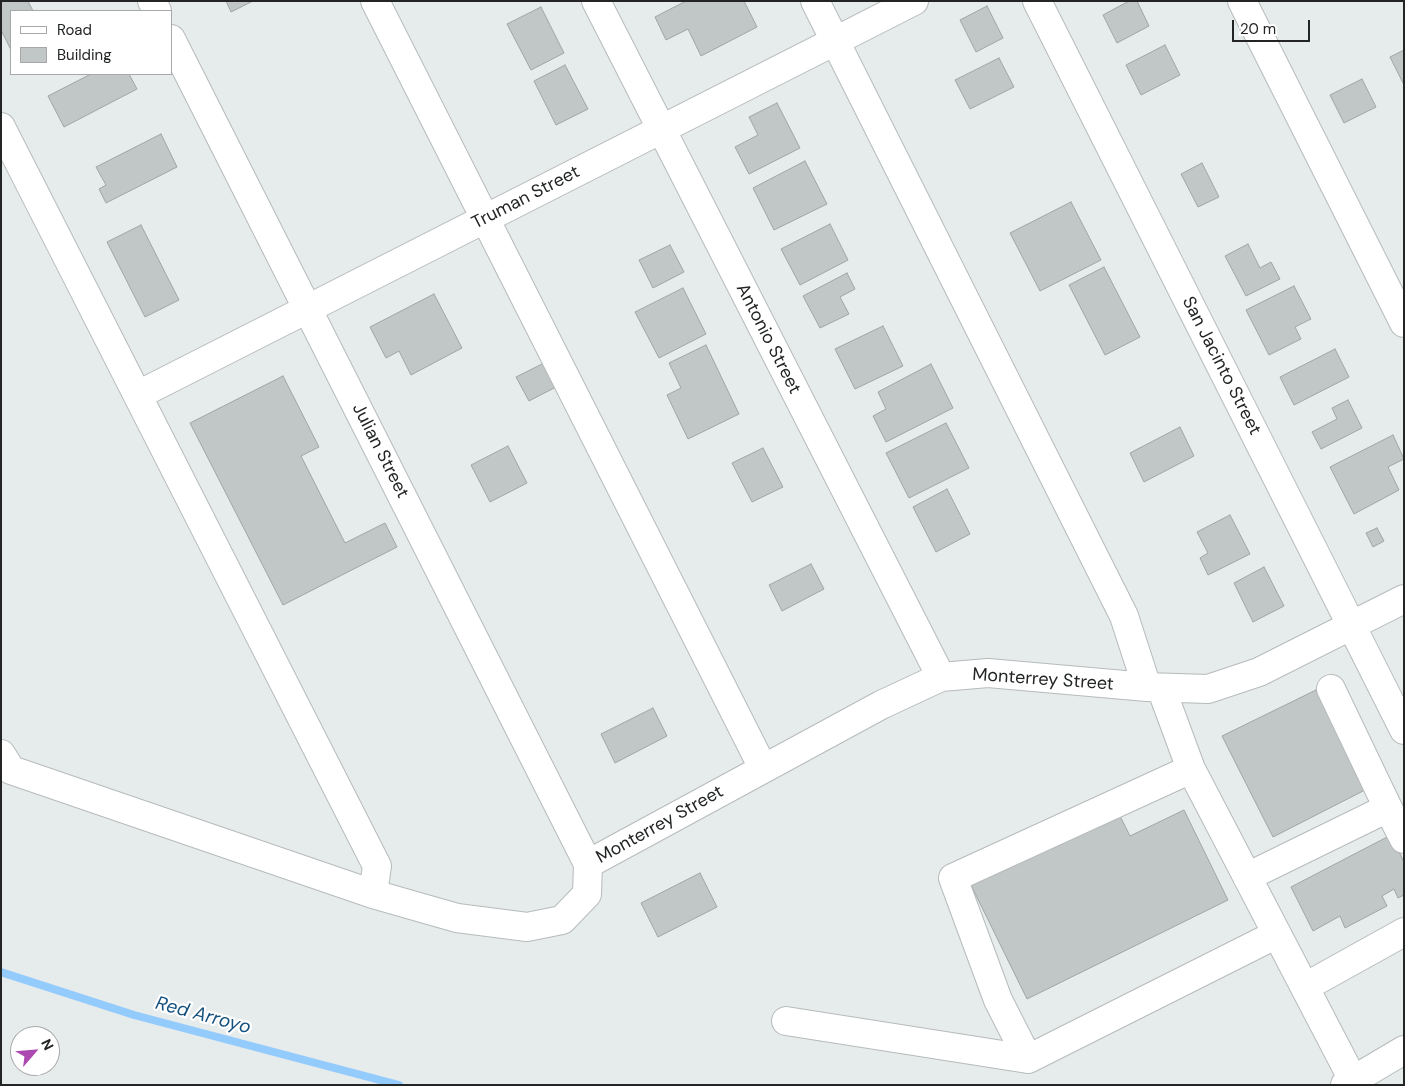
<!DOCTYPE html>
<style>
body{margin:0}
#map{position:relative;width:1405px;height:1086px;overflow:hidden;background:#e6ebeb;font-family:"DM Sans",sans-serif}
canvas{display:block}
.frame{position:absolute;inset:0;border:2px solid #232525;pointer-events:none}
.legend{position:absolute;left:10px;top:10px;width:162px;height:65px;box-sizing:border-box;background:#fff;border:1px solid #a7a8a8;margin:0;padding:6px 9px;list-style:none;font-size:15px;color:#232525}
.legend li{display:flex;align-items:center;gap:10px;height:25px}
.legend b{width:25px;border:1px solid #a7a8a8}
.north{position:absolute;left:10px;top:1026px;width:50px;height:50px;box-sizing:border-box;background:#fff;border:1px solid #a7a8a8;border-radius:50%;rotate:63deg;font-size:14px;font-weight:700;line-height:20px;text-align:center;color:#232525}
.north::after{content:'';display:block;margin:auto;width:18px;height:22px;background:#ac4ab1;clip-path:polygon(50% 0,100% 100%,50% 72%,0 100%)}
.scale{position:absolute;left:1232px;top:20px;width:78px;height:22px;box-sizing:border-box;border:2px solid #232525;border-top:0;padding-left:6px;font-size:15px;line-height:18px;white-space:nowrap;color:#232525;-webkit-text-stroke:4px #fff;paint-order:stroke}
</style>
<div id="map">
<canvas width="1405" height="1086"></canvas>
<div class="frame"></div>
<ul class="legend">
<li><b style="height:6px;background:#fff"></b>Road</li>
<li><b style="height:14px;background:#c1c6c7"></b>Building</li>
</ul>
<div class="north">N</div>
<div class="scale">20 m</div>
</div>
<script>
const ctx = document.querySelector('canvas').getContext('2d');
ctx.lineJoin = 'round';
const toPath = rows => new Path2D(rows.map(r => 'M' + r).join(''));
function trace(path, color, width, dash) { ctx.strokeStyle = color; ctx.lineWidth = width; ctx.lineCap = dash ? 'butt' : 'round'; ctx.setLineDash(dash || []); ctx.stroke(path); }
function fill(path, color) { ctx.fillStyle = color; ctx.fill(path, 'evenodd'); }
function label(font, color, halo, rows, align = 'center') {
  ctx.font = font + ' "DM Sans",sans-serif'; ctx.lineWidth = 4.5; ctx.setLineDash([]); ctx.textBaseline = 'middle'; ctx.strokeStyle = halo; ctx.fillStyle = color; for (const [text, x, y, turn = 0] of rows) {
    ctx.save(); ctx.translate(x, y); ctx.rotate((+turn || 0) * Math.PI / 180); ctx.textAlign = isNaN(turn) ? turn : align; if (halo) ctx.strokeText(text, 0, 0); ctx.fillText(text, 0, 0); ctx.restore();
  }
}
trace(toPath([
 [1,972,134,1015,399,1085]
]), '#94cbfd', 8);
const building = toPath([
 [1,1,28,1,33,11,11,11,11,50,1,30,1,1],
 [226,1,253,1,231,12,226,1],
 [686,1,744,1,757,27,701,56,688,29,666,40,655,17,686,1],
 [1129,1,1137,1,1149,26,1117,43,1103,15,1129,1],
 [987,6,1003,38,976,52,960,20,987,6],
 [541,7,564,53,531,70,507,24,541,7],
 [1165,45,1180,75,1141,95,1126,65,1165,45],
 [1404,50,1404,85,1390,57,1404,50],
 [999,58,1014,87,970,109,955,80,999,58],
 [565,65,588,109,556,125,534,81,565,65],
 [91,74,129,74,137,89,64,127,48,96,91,74],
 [1362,79,1376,107,1344,123,1330,95,1362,79],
 [777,103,800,148,749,174,735,147,758,135,749,117,777,103],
 [161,134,177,167,106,203,99,189,106,185,96,167,161,134],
 [805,161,827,204,774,230,753,188,805,161],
 [1202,163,1219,197,1198,207,1181,174,1202,163],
 [1071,202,1101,260,1040,291,1010,233,1071,202],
 [830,224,848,260,800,285,781,249,830,224],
 [141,225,179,300,145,317,107,242,141,225],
 [1248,244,1260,268,1271,262,1280,279,1246,296,1225,256,1248,244],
 [670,245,684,272,653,288,639,260,670,245],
 [1104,267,1140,337,1105,355,1069,285,1104,267],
 [847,273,855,289,840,297,849,314,820,328,803,296,847,273],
 [1294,286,1311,319,1295,327,1301,339,1269,355,1246,310,1294,286],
 [683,288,706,334,659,358,635,312,683,288],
 [434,294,462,348,411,375,399,351,386,358,370,327,434,294],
 [883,326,903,366,855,389,835,349,883,326],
 [706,345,739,414,688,439,667,395,681,388,669,363,706,345],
 [1335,349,1349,377,1294,405,1280,377,1335,349],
 [544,363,556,387,529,401,516,377,544,363],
 [931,364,953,408,886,442,873,416,886,409,878,392,931,364],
 [283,376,319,447,301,456,345,543,385,523,397,547,283,605,190,423,283,376],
 [1348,400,1362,428,1321,449,1312,432,1337,419,1332,408,1348,400],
 [946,423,969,468,909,498,886,453,946,423],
 [1180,427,1194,456,1144,482,1130,453,1180,427],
 [1393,435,1404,459,1388,467,1399,490,1354,514,1330,467,1393,435],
 [508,446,527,483,490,502,471,465,508,446],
 [763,448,783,487,752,502,732,463,763,448],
 [947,489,970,534,936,552,913,507,947,489],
 [1230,515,1250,554,1208,575,1200,558,1208,553,1197,532,1230,515],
 [1377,528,1384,541,1373,547,1366,533,1377,528],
 [811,564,824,589,782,611,769,585,811,564],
 [1264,567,1284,606,1253,622,1234,583,1264,567],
 [1316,690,1367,789,1273,837,1222,736,1316,690],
 [653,708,667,736,615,763,601,734,653,708],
 [1117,810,1130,836,1184,810,1228,900,1027,999,970,883,1117,810],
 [1391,835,1404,862,1404,895,1398,898,1394,889,1382,896,1387,906,1345,928,1340,916,1313,931,1291,887,1391,835],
 [700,873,717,907,658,937,641,903,700,873]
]);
fill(building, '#c1c6c7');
trace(building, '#a0a4a6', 1);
const minor = toPath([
 [152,1,157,11],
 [375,1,763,768],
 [596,1,941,677],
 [815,1,1124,616,1147,687],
 [1037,1,1404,730],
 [1242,1,1404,323],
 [1,127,377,866,373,894],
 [138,395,914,1],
 [1161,688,1191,769,1353,1080],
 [1331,689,1388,808],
 [1,754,11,770,373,894,457,918,527,927,562,920,587,894,588,864,171,39],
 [1191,769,953,878,998,1000,1028,1059,1277,934],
 [588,864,881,705,941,677,988,673,1147,687,1208,689,1259,672,1404,599],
 [1247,877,1388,808,1404,839],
 [1305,987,1404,932],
 [786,1021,1028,1059]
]);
const major = toPath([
 [1345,1085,1404,1050]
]);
trace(minor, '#b6bbbb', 30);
trace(major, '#b6bbbb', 30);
trace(minor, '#fff', 28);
trace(major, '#fff', 28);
label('18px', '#232525', '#fff', [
 ["Truman Street",526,198,-27],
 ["Antonio Street",768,339,63],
 ["San Jacinto Street",1221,366,63],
 ["Julian Street",380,451,63],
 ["Monterrey Street",1043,680,4],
 ["Monterrey Street",660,825,-29]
]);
label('italic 19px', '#15517f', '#fff', [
 ["Red Arroyo",203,1016,15]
]);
</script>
